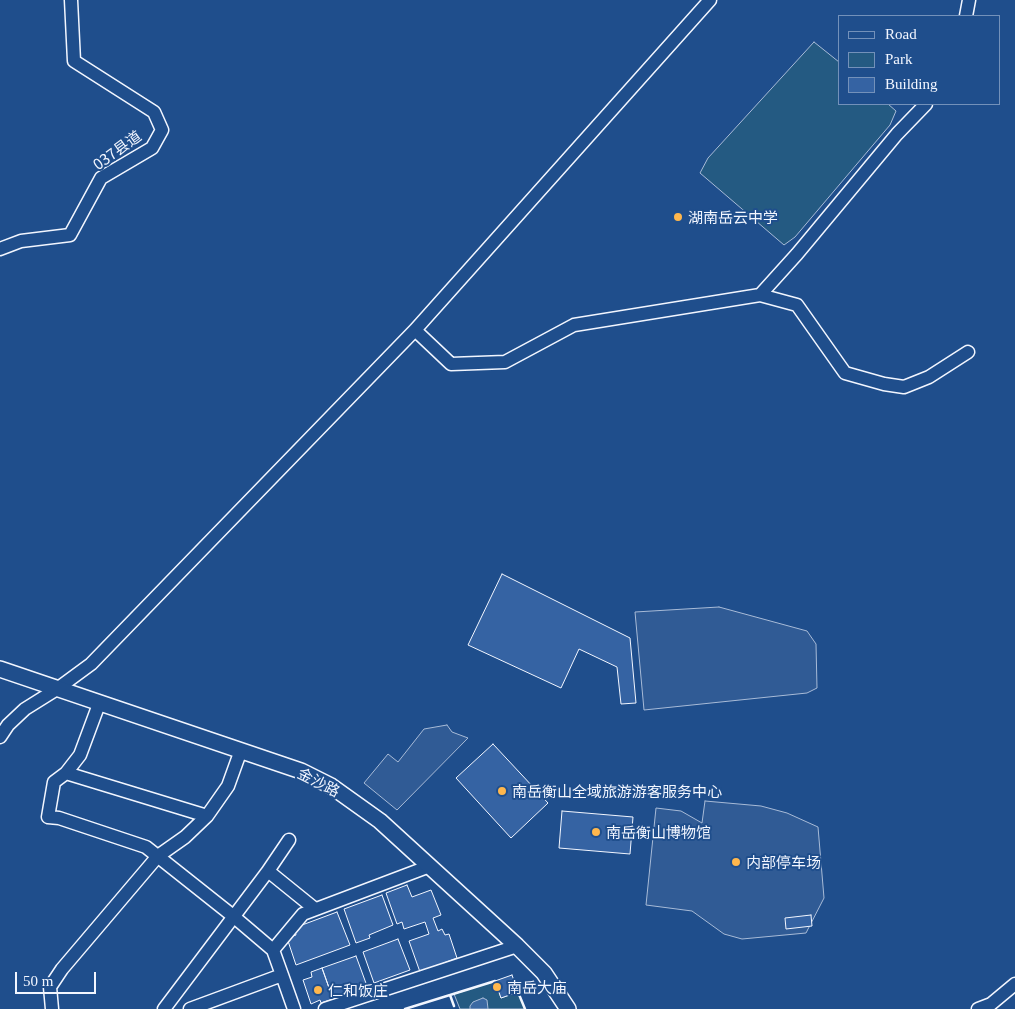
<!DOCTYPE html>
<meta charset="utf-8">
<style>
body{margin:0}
#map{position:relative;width:1015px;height:1009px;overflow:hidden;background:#1f4e8c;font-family:Georgia,serif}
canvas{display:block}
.legend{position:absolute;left:838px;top:15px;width:162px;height:90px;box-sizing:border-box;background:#1f4e8c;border:1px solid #7391ba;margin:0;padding:6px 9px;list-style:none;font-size:15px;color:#f2f6ff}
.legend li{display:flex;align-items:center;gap:10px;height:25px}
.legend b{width:25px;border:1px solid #7391ba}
.scale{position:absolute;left:15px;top:972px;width:81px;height:22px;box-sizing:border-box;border:2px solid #f2f6ff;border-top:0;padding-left:6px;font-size:15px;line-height:18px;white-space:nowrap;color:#f2f6ff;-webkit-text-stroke:4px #1f4e8c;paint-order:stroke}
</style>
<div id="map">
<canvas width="1015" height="1009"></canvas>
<ul class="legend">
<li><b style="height:6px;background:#1f4e8c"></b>Road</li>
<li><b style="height:14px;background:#245a82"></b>Park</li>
<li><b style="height:14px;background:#3563a3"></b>Building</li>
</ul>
<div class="scale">50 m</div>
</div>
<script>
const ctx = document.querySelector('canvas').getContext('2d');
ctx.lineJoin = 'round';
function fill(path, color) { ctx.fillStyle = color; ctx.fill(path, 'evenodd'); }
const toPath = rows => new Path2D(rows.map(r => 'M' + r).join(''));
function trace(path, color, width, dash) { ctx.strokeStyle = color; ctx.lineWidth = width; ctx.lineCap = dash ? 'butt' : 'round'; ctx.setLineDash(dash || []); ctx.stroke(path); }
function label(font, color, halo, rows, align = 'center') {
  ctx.font = font + ' Georgia,"Noto Sans SC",serif'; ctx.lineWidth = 4; ctx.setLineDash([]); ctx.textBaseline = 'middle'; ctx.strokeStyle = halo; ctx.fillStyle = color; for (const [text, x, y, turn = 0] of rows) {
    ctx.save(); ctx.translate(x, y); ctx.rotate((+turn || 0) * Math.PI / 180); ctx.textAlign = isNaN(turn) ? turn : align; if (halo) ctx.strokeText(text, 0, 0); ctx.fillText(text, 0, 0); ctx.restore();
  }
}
const green = toPath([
 [814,42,839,62,839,104,888,104,896,111,890,125,795,237,784,245,700,173,708,158,814,42],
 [495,981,501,998,518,992,525,1009,460,1009,454,994,495,981]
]);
fill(green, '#245a82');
trace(green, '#a8bbd7', 1);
const parking = toPath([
 [719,607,807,631,816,644,817,688,807,693,644,710,635,612,719,607],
 [447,725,452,732,468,738,397,810,364,783,388,754,398,762,424,729,447,725],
 [705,801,761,806,787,813,818,827,824,898,806,933,742,939,724,934,692,911,646,905,656,808,681,811,702,823,705,801]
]);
fill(parking, '#305b95');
trace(parking, '#a8bbd7', 1);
const water = toPath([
 [483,998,487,1000,488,1009,470,1009,470,1006,473,1002,483,998]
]);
fill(water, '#3b69a3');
trace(water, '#a8bbd7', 1);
const building = toPath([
 [502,574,630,638,636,703,621,704,617,667,579,649,561,688,468,645,502,574],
 [493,744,548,803,511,838,456,778,493,744],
 [562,811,633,817,630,854,559,848,562,811],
 [407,885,412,897,431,890,441,915,433,918,438,931,442,929,445,935,449,934,457,958,420,972,409,941,429,934,425,922,404,929,402,922,397,924,386,893,407,885],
 [382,895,393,925,369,935,370,938,356,943,344,909,382,895],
 [337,912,350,945,296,965,287,938,296,935,294,928,337,912],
 [811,915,812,926,786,929,785,918,811,915],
 [398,939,410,970,374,983,363,952,398,939],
 [356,956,367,986,333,999,322,968,356,956],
 [322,968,333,999,321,1003,320,1000,311,1004,303,980,312,977,311,972,322,968],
 [512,975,518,992,501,998,495,981,512,975]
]);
fill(building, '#3563a3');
trace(building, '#f2f6ff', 1);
const minor = toPath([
 [966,16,969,0],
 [0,249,21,241,70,235,101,178,152,148,162,130,154,112,74,61,71,0],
 [760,295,797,305,845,373,884,384,904,387,929,377,968,352],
 [415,330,451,364,505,362,574,325,760,295,797,254,897,134,926,104],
 [99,704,80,755,66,773,54,782,48,817,59,818,146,847,233,916,273,950],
 [0,737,8,725,25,709,57,689,91,664,415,330,710,0],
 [66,773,207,816],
 [268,871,289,840],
 [282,975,294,1009],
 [52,1009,50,987,62,969,158,856,185,837,207,816,228,786,241,750],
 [164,1009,268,871,315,909],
 [190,1009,282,975,273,950,303,914,430,866],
 [325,1009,517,946],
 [978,1009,991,1004,1015,984]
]);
const major = toPath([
 [0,669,301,771,331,786,380,821,517,946,544,973,568,1009]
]);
trace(minor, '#f2f6ff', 15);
trace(major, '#f2f6ff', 18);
trace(minor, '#1f4e8c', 12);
trace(major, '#1f4e8c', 15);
trace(toPath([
 [518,992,525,1009],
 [450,995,454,1006],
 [405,1009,495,981]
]), '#f2f6ff', 2.5);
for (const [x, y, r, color] of [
 [678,217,5,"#ffb74d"],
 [502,791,5,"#ffb74d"],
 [596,832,5,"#ffb74d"],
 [736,862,5,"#ffb74d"],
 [497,987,5,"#ffb74d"],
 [318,990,5,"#ffb74d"]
]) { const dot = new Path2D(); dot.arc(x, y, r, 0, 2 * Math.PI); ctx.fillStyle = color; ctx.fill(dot); trace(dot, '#1f4e8c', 2); }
label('15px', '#f2f6ff', '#1f4e8c', [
 ["037县道",117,150,-36],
 ["金沙路",319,782,27]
]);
label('15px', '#f2f6ff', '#1f4e8c', [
 ["湖南岳云中学",688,217],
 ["南岳衡山全域旅游游客服务中心",512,791],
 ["南岳衡山博物馆",606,832],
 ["内部停车场",746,862],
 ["南岳大庙",507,987],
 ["仁和饭庄",328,990]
], 'left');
</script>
